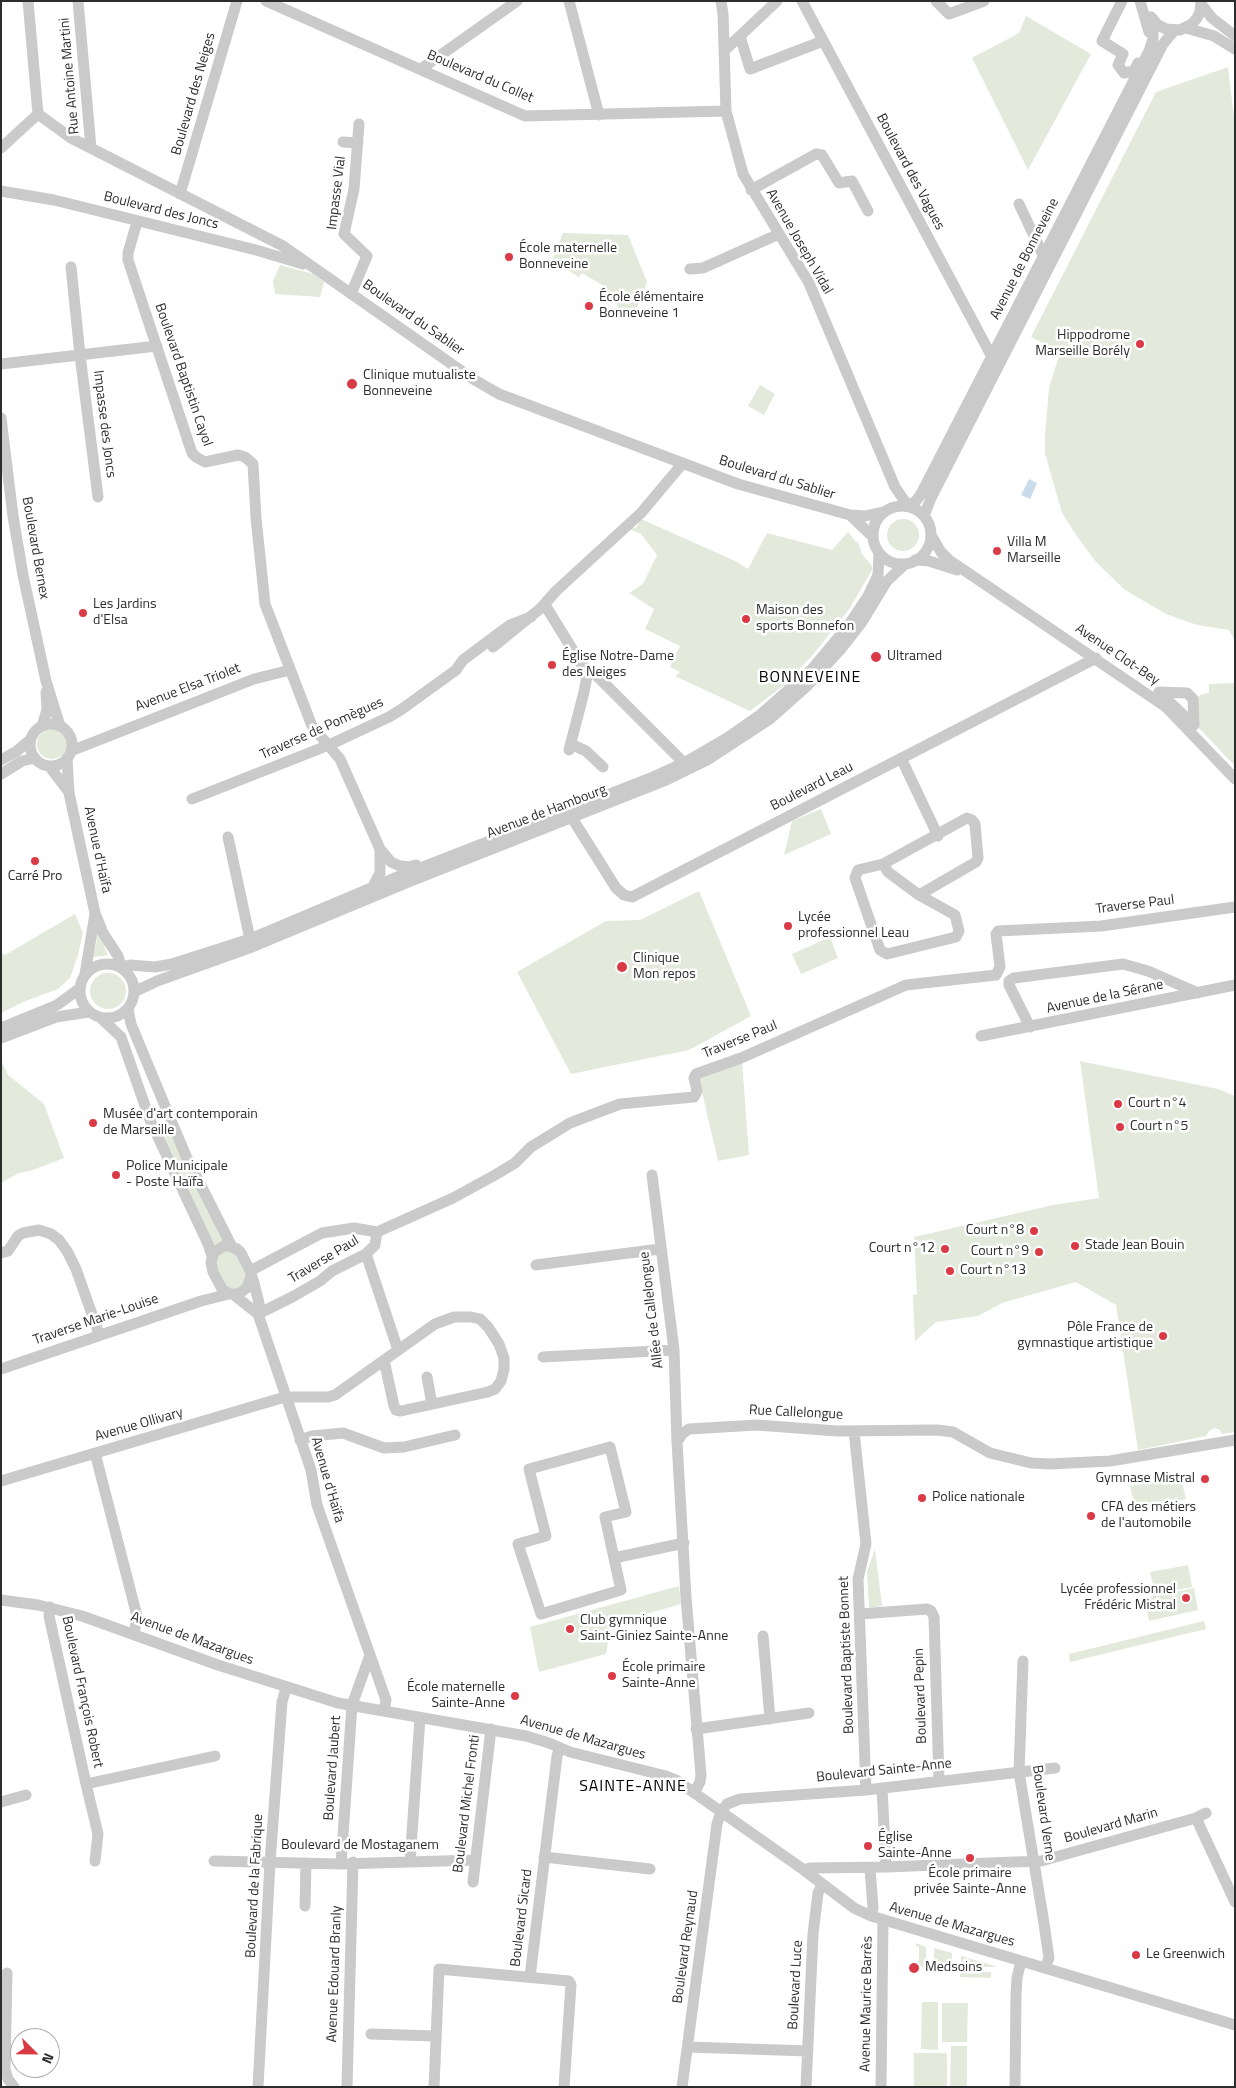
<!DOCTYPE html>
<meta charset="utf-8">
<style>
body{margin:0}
#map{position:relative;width:1236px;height:2088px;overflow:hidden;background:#fff;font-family:"Titillium Web",sans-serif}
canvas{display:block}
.frame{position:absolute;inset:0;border:2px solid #2d2d2d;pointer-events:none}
.north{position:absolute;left:10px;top:2028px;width:50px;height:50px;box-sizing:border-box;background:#fff;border:1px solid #ababab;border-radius:50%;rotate:113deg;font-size:14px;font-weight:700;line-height:20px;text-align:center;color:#2d2d2d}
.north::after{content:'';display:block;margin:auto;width:18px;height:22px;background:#da3a45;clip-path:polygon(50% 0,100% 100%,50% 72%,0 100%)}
</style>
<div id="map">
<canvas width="1236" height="2088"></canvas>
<div class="frame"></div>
<div class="north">N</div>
</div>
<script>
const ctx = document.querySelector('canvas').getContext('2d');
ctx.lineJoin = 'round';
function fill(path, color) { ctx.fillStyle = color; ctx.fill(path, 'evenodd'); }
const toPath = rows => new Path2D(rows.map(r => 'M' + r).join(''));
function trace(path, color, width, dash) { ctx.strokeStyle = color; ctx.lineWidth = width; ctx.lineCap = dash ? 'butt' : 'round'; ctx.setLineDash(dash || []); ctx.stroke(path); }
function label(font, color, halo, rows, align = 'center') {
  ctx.font = font + ' "Titillium Web",sans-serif'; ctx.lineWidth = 5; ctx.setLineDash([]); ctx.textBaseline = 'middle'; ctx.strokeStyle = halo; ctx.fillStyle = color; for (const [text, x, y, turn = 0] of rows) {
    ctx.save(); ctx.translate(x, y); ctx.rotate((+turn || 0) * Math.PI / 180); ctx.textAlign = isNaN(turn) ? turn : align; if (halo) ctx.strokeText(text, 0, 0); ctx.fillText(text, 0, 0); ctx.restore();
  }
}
fill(toPath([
 [1026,16,1091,54,1028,170,972,58,1019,33],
 [1228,67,1235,126,1235,641,1229,630,1197,625,1166,614,1125,590,1096,562,1074,532,1062,513,1045,453,1045,434,1049,388,1060,352,1031,337,1156,92],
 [563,233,628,235,647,282,633,318,622,315,624,312,617,307,618,305,613,302,614,300,601,291,604,286,582,273,579,277,552,261],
 [280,265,313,274,324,282,320,297,275,294,273,281],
 [760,385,775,394,764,415,748,406],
 '887 535a16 16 0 1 1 32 0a16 16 0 1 1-32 0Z',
 [641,519,733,560,748,569,767,533,832,550,848,532,856,542,858,542,862,554,872,566,872,570,850,608,812,656,783,686,750,711,675,676,680,672,670,667,680,646,645,629,654,609,629,593,643,584,657,555,641,534,629,529,636,528],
 [1235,683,1235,766,1198,727,1198,697,1202,694,1209,693,1209,684],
 '37 744a15 15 0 1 1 30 0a15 15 0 1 1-30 0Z',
 [821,809,831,834,784,855,792,821],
 [699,891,751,1016,689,1050,571,1074,517,972,606,921,640,920],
 [75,914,83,933,78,955,70,978,58,989,23,1002,1,1013,1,953,5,955],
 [98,931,108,955,93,957,96,945],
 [830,937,838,958,801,974,792,954],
 '90 991a18 18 0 1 1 36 0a18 18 0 1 1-36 0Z',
 [1,1060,8,1075,44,1104,64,1158,30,1171,19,1173,1,1183],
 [742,1061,749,1155,718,1161,698,1075],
 [1080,1061,1218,1089,1235,1096,1235,1432,1221,1434,1220,1430,1215,1428,1210,1430,1206,1436,1138,1450,1116,1305,1076,1282,1002,1303,978,1316,936,1322,915,1341,913,1295,917,1294,914,1237,1053,1205,1099,1198],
 [167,1120,224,1239,223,1243,214,1246,156,1125],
 [223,1250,235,1253,246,1276,247,1280,240,1289,229,1289,224,1284,219,1275,215,1259],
 [1180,1475,1186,1499,1136,1510,1130,1486],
 [875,1549,882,1606,869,1608,867,1572],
 [1188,1565,1192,1587,1155,1594,1150,1572],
 [679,1586,681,1604,611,1624,606,1654,539,1672,530,1627],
 [1194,1588,1198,1610,1149,1621,1145,1598],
 [1204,1621,1206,1629,1070,1662,1069,1654],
 [916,1943,926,1947,926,1967,919,1967,919,1947,916,1946],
 [934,1948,952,1953,952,1967,934,1966],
 [961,1956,995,1966,995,1967,961,1967],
 [960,1972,991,1972,991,1978,960,1977],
 [922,2002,938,2002,938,2050,921,2049],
 [942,2003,968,2003,967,2042,942,2042],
 [951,2046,967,2046,967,2087,950,2087],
 [914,2053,947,2053,947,2087,914,2087]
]), '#e3eadc');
fill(toPath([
 [1029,479,1037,483,1030,499,1021,495]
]), '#c9dce9');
trace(toPath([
 [28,1,38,114],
 [78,1,91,148],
 [266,1,525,116,726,111],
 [569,1,599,115],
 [721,1,723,14,726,111,743,174,809,283,895,487,908,506],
 [802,1,992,357],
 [936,1,949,14,984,1],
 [1122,1,1102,41,1123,54,1118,65,1124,73,1134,71,1138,63],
 [1140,1,1149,32],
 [1201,4,1212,18,1235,36],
 [1151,17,1158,25,1166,29,1180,30,1192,24,1197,18,1200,12,1201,1],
 [1186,28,1214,36,1235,49],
 [740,36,750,69,823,41],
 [724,51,777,1],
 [421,69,517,1],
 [38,114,71,138,283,246,473,379,499,394,738,484,850,515,865,516,883,512],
 [343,142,358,143],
 [1,148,38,114],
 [751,190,816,154,822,155,839,183,852,181,868,211],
 [1,191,54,200,256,250,303,264],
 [180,194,237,1],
 [1019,204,1043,255],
 [137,222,128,253,128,260,192,453,196,457,205,462,238,455,245,457,253,464,256,518,265,604,312,726,340,759,380,849,380,873,372,888],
 [71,267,80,355,98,497],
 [690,269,703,268,779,234],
 [351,294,367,256,344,234,354,189,359,124],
 [1,364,157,346],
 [1,418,13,516,23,575,46,681,60,726],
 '873 535a29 29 0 1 1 58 0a29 29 0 1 1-58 0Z',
 [908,506,916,501,921,494,1149,51,1153,39,1153,19],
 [850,515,872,536],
 [924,516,931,498,1163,44,1174,31],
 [931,535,941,552,949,560,1166,707,1235,779],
 [915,560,929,561,957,570],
 [545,605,582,665,595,674,684,763],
 [493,647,541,608,556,591,641,513,683,463],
 [1159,692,1187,693,1193,699,1194,725,1159,692],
 '30 745a21 21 0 1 1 42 0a21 21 0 1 1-42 0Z',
 [42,726,47,710,46,692],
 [571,744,586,751,603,767],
 [569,750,584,692,587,676,586,668],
 [71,751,254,679,290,670],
 [67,758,69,793,95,913,103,933,118,956,121,967],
 [901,758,938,836],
 [1,760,17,751,31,739],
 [49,766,68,791],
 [1,774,22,761,35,758],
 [192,799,329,745,389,717,402,709,456,670,463,660,510,625,531,617],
 [572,818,616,888,624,895,632,897,1096,658],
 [228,837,250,939],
 [380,849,391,862,400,866,410,867,416,865],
 [883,864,858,870,855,878,880,950,887,954,956,937,959,931,955,915,919,895,888,872,883,864,967,818,972,820,975,824,978,858,976,862,919,895],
 '80 991a27 27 0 1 1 54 0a27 27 0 1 1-54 0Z',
 [121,967,130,965,155,967,172,964,250,939,397,877,653,777,684,763,727,738,760,715,812,669,848,626,868,596,878,575,879,554],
 [85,974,95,914],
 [134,992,157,981,252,947,411,881,664,781,709,759,770,719,806,687,840,650,862,622,887,581,905,564],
 [128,1009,131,1024,170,1118,186,1156,232,1247],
 [101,1018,121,1037,150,1120,208,1244,212,1256],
 [1030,1027,1009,985,1009,981,1014,978,1123,964,1148,971,1198,993],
 [1,1028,57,1005,79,989],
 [981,1036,1235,985],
 [1,1038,56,1017,89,1012],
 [652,1175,674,1350,677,1442,686,1597,701,1775,700,1782,694,1793],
 [377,1232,453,1198,495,1175,515,1163,531,1147,570,1123,620,1104,694,1097,697,1091,694,1078,696,1074,741,1058,906,985,996,975,1000,967,996,934,998,931,1101,926,1235,907],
 [1,1253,8,1251,18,1236,23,1233,39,1230,51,1234,59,1240,67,1251,76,1269,99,1334],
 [366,1254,398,1350],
 [536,1265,660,1249],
 [250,1271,322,1233,354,1228,377,1232],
 [251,1276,247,1288,238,1294,229,1294,222,1289,213,1272,211,1262,214,1252,226,1245,237,1249,241,1253,250,1271,254,1283,259,1303,258,1314,311,1470,317,1505,386,1700,384,1711],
 [234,1295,258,1314],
 [258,1314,294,1296,320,1281,332,1271,366,1254,375,1245,377,1232],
 [543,1357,674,1350],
 [1,1369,201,1301,229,1294],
 [427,1377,432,1404],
 [854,1431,866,1544,858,1579,866,1790],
 [300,1440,312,1436,343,1433,384,1448,404,1447,455,1435],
 [677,1442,682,1434,689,1429,757,1425,837,1431,937,1430,953,1432,990,1453,1031,1463,1050,1464,1110,1461,1235,1440],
 [610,1447,626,1512,605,1517,621,1590,541,1614,518,1544,546,1536,529,1469,610,1447],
 [95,1453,137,1616,134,1634],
 [1,1481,285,1397,328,1397,335,1395,435,1324,454,1317,471,1317,480,1319,488,1327,499,1344,504,1358,504,1369,501,1381,495,1389,488,1392,401,1411,396,1410,394,1406,384,1360],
 [614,1558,684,1543],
 [1,1600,38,1605,82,1616,218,1665,338,1703,526,1736,549,1743,570,1752,666,1776,676,1780,804,1870,854,1908,871,1916,1235,2025],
 [50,1607,49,1616,86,1784,215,1756],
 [860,1614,927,1609,931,1611,934,1617,939,1780],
 [763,1636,770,1719],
 [1023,1661,1019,1772,1043,1917,1049,1958,1045,1968],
 [696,1729,809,1713],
 [86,1784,98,1834,95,1861],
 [882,1788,886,1867],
 [1,1802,26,1795],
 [1196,1818,1235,1902],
 [544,1857,650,1869],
 [214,1861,341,1864,475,1860],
 [410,1862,420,1718],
 [341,1864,352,1705,370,1655],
 [870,1868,873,1908,871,1916],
 [804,1870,810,1868,886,1867,1041,1861,1196,1818,1206,1813],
 [473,1882,491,1729],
 [305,1906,306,1863],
 [7,1973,5,2069,8,2079,14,2087],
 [530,1977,557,1756,560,1748],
 [371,2034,435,2036],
 [688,2047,808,2051],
 [258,2087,270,1862,282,1702,286,1688],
 [347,2087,353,1862],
 [434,2087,439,1969,569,1981,571,1985,564,2087],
 [682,2087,717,1824,721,1812,727,1804,740,1799,866,1790,1055,1768],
 [806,2087,813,1934,818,1893,822,1885],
 [881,2087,883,1921],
 [1015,2087,1016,1995,1017,1978,1021,1961]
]), '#cacaca', 11);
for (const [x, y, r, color] of [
 [509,257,5,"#da3a45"],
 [589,306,5,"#da3a45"],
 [1140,344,5,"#da3a45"],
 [352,384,6,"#da3a45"],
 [997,551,5,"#da3a45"],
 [83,613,5,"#da3a45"],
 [746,619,5,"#da3a45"],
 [876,657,6,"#da3a45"],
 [552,665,5,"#da3a45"],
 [35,861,5,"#da3a45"],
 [788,926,5,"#da3a45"],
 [622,967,6,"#da3a45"],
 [1118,1104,5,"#da3a45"],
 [93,1123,5,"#da3a45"],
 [1120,1127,5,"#da3a45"],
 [116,1175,5,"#da3a45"],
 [1034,1231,5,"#da3a45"],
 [1075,1246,5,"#da3a45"],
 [945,1249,5,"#da3a45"],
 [1039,1252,5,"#da3a45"],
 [950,1271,5,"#da3a45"],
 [1163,1336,5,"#da3a45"],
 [1205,1479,5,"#da3a45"],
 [922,1498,5,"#da3a45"],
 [1091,1516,5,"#da3a45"],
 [1186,1598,5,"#da3a45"],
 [570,1629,5,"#da3a45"],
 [612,1676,5,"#da3a45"],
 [515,1696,5,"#da3a45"],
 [868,1846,5,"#da3a45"],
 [970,1858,5,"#da3a45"],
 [1136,1955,5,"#da3a45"],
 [914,1968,6,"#da3a45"]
]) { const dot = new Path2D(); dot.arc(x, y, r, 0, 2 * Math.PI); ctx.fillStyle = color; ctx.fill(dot); trace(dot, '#fff', 2); }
label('14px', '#2d2d2d', '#fff', [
 ["Rue Antoine Martini",70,76,-95],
 ["Boulevard du Collet",480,77,23],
 ["Boulevard des Neiges",194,94,-74],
 ["Boulevard des Vagues",910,172,62],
 ["Impasse Vial",337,193,-83],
 ["Boulevard des Joncs",161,211,14],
 ["Avenue Joseph Vidal",799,242,60],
 ["Avenue de Bonneveine",1025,259,-63],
 ["Boulevard du Sablier",413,318,35],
 ["Boulevard Baptistin Cayol",183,375,71],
 ["Impasse des Joncs",104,424,83],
 ["Boulevard du Sablier",777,478,17],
 ["Boulevard Bernex",35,548,80],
 ["Avenue Clot-Bey",1117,655,34],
 ["Avenue Elsa Triolet",188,688,-21],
 ["Traverse de Pomègues",322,729,-24],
 ["Boulevard Leau",812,787,-27],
 ["Avenue de Hambourg",547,812,-21],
 ["Avenue d'Haïfa",97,850,78],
 ["Traverse Paul",1135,905,-7],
 ["Avenue de la Sérane",1105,997,-12],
 ["Traverse Paul",740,1040,-22],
 ["Traverse Paul",324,1260,-31],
 ["Allée de Callelongue",652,1310,-97],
 ["Traverse Marie-Louise",96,1320,-19],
 ["Rue Callelongue",796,1413,3],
 ["Avenue Ollivary",139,1425,-16],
 ["Avenue d'Haïfa",327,1480,74],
 ["Avenue de Mazargues",192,1639,20],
 ["Boulevard Baptiste Bonnet",847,1655,-92],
 ["Boulevard François Robert",82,1692,78],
 ["Boulevard Pepin",921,1696,-92],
 ["Avenue de Mazargues",583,1738,16],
 ["Boulevard Jaubert",333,1768,-86],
 ["Boulevard Sainte-Anne",884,1771,-6],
 ["Boulevard Michel Fronti",467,1804,-83],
 ["Boulevard Verne",1043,1813,82],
 ["Boulevard Marin",1111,1826,-16],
 ["Boulevard de Mostaganem",360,1846],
 ["Boulevard de la Fabrique",255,1886,-87],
 ["Boulevard Sicard",522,1918,-83],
 ["Avenue de Mazargues",952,1925,16],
 ["Boulevard Reynaud",686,1947,-82],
 ["Avenue Edouard Branly",335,1974,-88],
 ["Boulevard Luce",796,1985,-87],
 ["Avenue Maurice Barrès",867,2004,-89]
]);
label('14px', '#2d2d2d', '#fff', [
 ["École maternelle",519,249],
 ["Bonneveine",519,265],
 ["École élémentaire",599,298],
 ["Bonneveine 1",599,314],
 ["Hippodrome",1130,336,"right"],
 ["Marseille Borély",1130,352,"right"],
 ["Clinique mutualiste",363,376],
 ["Bonneveine",363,392],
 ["Villa M",1007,543],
 ["Marseille",1007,559],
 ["Les Jardins",93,605],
 ["d'Elsa",93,621],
 ["Maison des",756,611],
 ["sports Bonnefon",756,627],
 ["Église Notre-Dame",562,657],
 ["des Neiges",562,673],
 ["Ultramed",887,657],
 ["Carré Pro",35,877,"center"],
 ["Lycée",798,918],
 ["professionnel Leau",798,934],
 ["Clinique",633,959],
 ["Mon repos",633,975],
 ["Court n°4",1128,1104],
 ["Musée d'art contemporain",103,1115],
 ["de Marseille",103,1131],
 ["Court n°5",1130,1127],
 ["Police Municipale",126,1167],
 ["- Poste Haïfa",126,1183],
 ["Court n°8",1024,1231,"right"],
 ["Stade Jean Bouin",1085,1246],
 ["Court n°12",935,1249,"right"],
 ["Court n°9",1029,1252,"right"],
 ["Court n°13",960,1271],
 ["Pôle France de",1153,1328,"right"],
 ["gymnastique artistique",1153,1344,"right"],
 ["Gymnase Mistral",1195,1479,"right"],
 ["Police nationale",932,1498],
 ["CFA des métiers",1101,1508],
 ["de l'automobile",1101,1524],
 ["Lycée professionnel",1176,1590,"right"],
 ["Frédéric Mistral",1176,1606,"right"],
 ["Club gymnique",580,1621],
 ["Saint-Giniez Sainte-Anne",580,1637],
 ["École primaire",622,1668],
 ["Sainte-Anne",622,1684],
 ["École maternelle",505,1688,"right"],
 ["Sainte-Anne",505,1704,"right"],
 ["Église",878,1838],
 ["Sainte-Anne",878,1854],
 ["École primaire",970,1874,"center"],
 ["privée Sainte-Anne",970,1890,"center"],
 ["Le Greenwich",1146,1955],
 ["Medsoins",925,1968]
], 'left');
ctx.letterSpacing = '1px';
label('16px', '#000', '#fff', [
 ["BONNEVEINE",810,678],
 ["SAINTE-ANNE",633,1787]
]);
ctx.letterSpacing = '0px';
</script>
